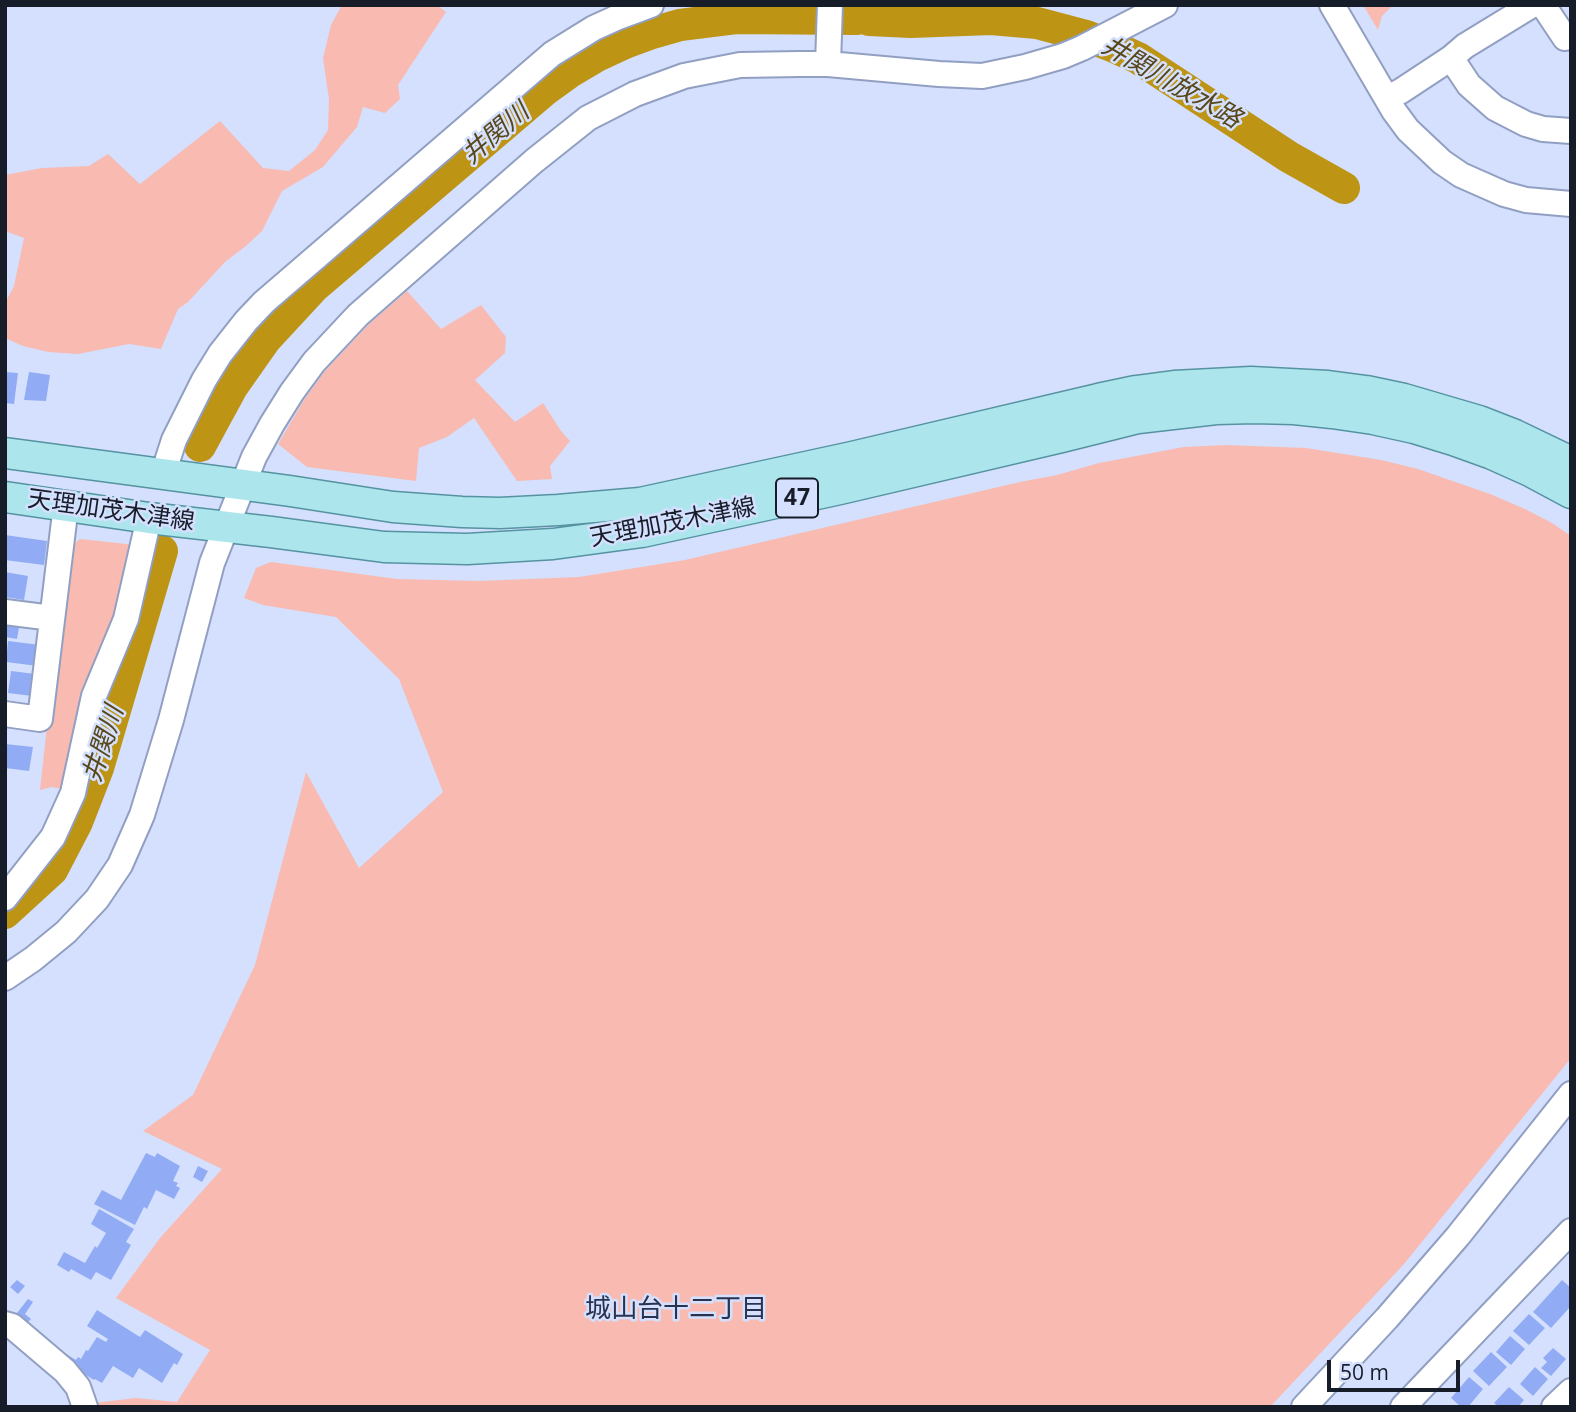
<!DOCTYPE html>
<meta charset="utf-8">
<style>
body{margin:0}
#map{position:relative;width:1576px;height:1412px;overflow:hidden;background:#d4e0fd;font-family:"Open Sans",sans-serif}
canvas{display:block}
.frame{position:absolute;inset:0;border:7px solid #171c29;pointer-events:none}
.scale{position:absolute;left:1327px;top:1360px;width:133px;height:32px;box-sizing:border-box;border:4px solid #171c29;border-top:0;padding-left:9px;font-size:21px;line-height:24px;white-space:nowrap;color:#171c29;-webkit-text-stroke:5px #d4e0fd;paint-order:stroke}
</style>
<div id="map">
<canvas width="1576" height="1412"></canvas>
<div class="frame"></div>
<div class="scale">50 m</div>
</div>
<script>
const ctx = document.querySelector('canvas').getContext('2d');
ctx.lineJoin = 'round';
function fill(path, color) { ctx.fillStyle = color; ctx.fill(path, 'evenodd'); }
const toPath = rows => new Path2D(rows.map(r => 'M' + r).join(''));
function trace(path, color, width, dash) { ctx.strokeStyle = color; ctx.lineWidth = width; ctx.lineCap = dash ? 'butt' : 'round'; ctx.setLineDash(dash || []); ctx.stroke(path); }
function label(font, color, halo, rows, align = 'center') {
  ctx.font = font + ' "Open Sans","Noto Sans JP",sans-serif'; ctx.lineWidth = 5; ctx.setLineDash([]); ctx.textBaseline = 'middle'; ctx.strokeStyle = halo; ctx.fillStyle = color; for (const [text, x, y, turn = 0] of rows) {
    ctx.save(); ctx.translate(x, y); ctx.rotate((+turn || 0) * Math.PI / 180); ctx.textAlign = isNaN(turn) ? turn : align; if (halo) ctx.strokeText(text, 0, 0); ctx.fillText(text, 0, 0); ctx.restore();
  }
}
fill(toPath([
 [342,5,437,5,446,12,398,85,400,99,385,113,363,107,357,127,323,167,282,191,262,231,247,245,225,262,188,302,178,309,161,349,129,344,78,354,48,352,23,346,5,338,5,303,14,286,24,238,5,231,5,175,42,168,89,166,108,154,140,184,220,121,263,168,289,171,315,150,328,130,329,99,323,58,331,25],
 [1363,5,1393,5,1382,16,1378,30],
 [407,291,441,329,481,305,506,337,505,353,475,380,515,422,543,403,561,431,570,441,550,466,552,479,517,481,474,418,447,437,419,448,416,481,307,467,278,444,304,400,325,371,368,325],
 [1226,445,1306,448,1381,460,1418,469,1490,494,1525,509,1552,523,1571,536,1571,1058,1404,1264,1270,1407,96,1407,94,1403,136,1398,177,1402,210,1350,116,1298,160,1238,222,1169,143,1131,193,1095,255,965,306,772,359,868,443,792,399,679,336,617,263,605,244,598,256,568,271,562,397,579,478,581,579,577,685,560,1020,482,1057,475,1099,463,1184,447],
 [80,539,136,545,63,789,51,787,40,790,47,726,73,544]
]), '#f9bab1');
trace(toPath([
 [869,20,911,22,991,19,1037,23,1086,36,1112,46,1138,58,1289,157,1344,188],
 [200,446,232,387,265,340,315,286,545,90,570,72,597,56,625,43,652,33,680,25,736,18,857,19,895,5],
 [5,913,52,870,77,822,98,768,162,551]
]), '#bd9413', 32);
fill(toPath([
 [5,372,18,373,14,404,5,403],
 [29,372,50,375,46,401,24,400],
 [5,535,47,541,44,565,5,560],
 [5,572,28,576,24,600,5,597],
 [7,626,19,627,17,639,5,637],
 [8,641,40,645,38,666,6,662],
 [11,671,35,674,32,696,8,693],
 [5,744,33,747,29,771,5,768],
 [146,1153,155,1157,157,1153,180,1166,173,1181,178,1183,176,1186,180,1188,174,1199,156,1190,147,1209,144,1207,135,1225,94,1204,102,1190,121,1200],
 [198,1166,208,1171,202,1182,193,1177],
 [99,1209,134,1229,126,1242,131,1245,111,1280,96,1272,91,1280,71,1269,69,1272,57,1265,64,1252,85,1263,95,1246,97,1248,106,1233,91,1224],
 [17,1280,25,1286,18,1294,10,1287],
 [1562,1280,1571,1288,1571,1306,1551,1328,1533,1312],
 [28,1299,33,1302,25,1314,31,1319,28,1322,17,1313],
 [97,1310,140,1337,145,1330,183,1354,177,1365,174,1363,162,1383,139,1368,133,1378,113,1366,102,1383,95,1379,94,1380,52,1354,56,1348,76,1360,78,1357,81,1359,86,1350,88,1351,97,1337,106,1342,108,1339,87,1326],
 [1529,1314,1545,1328,1529,1345,1513,1331],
 [1510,1336,1525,1349,1511,1365,1496,1352],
 [1553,1348,1566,1359,1551,1376,1541,1368,1547,1362,1543,1358],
 [1491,1352,1507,1367,1489,1386,1473,1371],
 [1535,1367,1548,1379,1533,1396,1520,1384],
 [1469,1377,1483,1389,1468,1407,1461,1407,1451,1398],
 [1509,1387,1524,1400,1518,1407,1499,1407,1494,1403]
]), '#91acf4');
const minor = toPath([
 [1332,5,1394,111,1408,130,1442,162,1461,175,1504,194,1526,200,1571,204],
 [1543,5,1565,38,1571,34],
 [1451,58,1469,85,1495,108,1526,124,1543,129,1571,131],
 [828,64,830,5],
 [1387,98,1401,91,1451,58,1465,46,1532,5],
 [163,474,174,440,204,380,220,354,246,321,264,302,552,54,594,28,616,18,651,5],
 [5,612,52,618],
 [5,714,40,719,66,505],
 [5,898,53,837,73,793,94,696,126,619,149,518],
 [5,978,33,959,66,932,97,899,120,865,142,815,171,720,212,563,254,457,272,424,292,392,314,362,358,315,534,161,588,118,635,94,684,76,740,65,799,64,828,64,939,74,982,76,1025,67,1063,56,1082,48,1165,5],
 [5,1324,12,1326,65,1371,78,1387,85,1407],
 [1304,1407,1387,1318,1458,1236,1571,1094],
 [1403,1407,1571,1231],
 [1554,1407,1571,1391]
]);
const major = toPath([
 [5,453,290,491,393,507,462,512,500,513,558,510,640,503,852,457,1098,399,1136,391,1174,386,1251,382,1328,386,1366,391,1404,399,1479,421,1515,435,1571,462],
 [5,497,149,518,271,532,384,547,467,549,553,544,642,532,840,489,1062,437,1138,418,1216,409,1254,408,1294,409,1332,413,1373,419,1414,428,1453,440,1492,454,1530,471,1571,493]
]);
trace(minor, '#919fc2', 28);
trace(major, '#5593a1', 33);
trace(minor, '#fff', 24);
trace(major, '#ade5ed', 30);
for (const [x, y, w] of [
 [797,498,42]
]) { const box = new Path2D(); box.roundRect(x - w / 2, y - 19.5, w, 39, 5); ctx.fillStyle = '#d4e0fd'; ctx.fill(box); trace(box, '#171c29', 2); }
label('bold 23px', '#171c29', null, [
 ["47",797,498]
]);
label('24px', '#171c29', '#d4e0fd', [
 ["天理加茂木津線",111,511,8],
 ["天理加茂木津線",673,523,-11]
]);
label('italic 26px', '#584719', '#d4e0fd', [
 ["井関川放水路",1171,83,30],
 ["井関川",496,134,-40],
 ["井関川",104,744,-72]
]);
label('26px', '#293350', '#d4e0fd', [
 ["城山台十二丁目",676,1310]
]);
</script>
